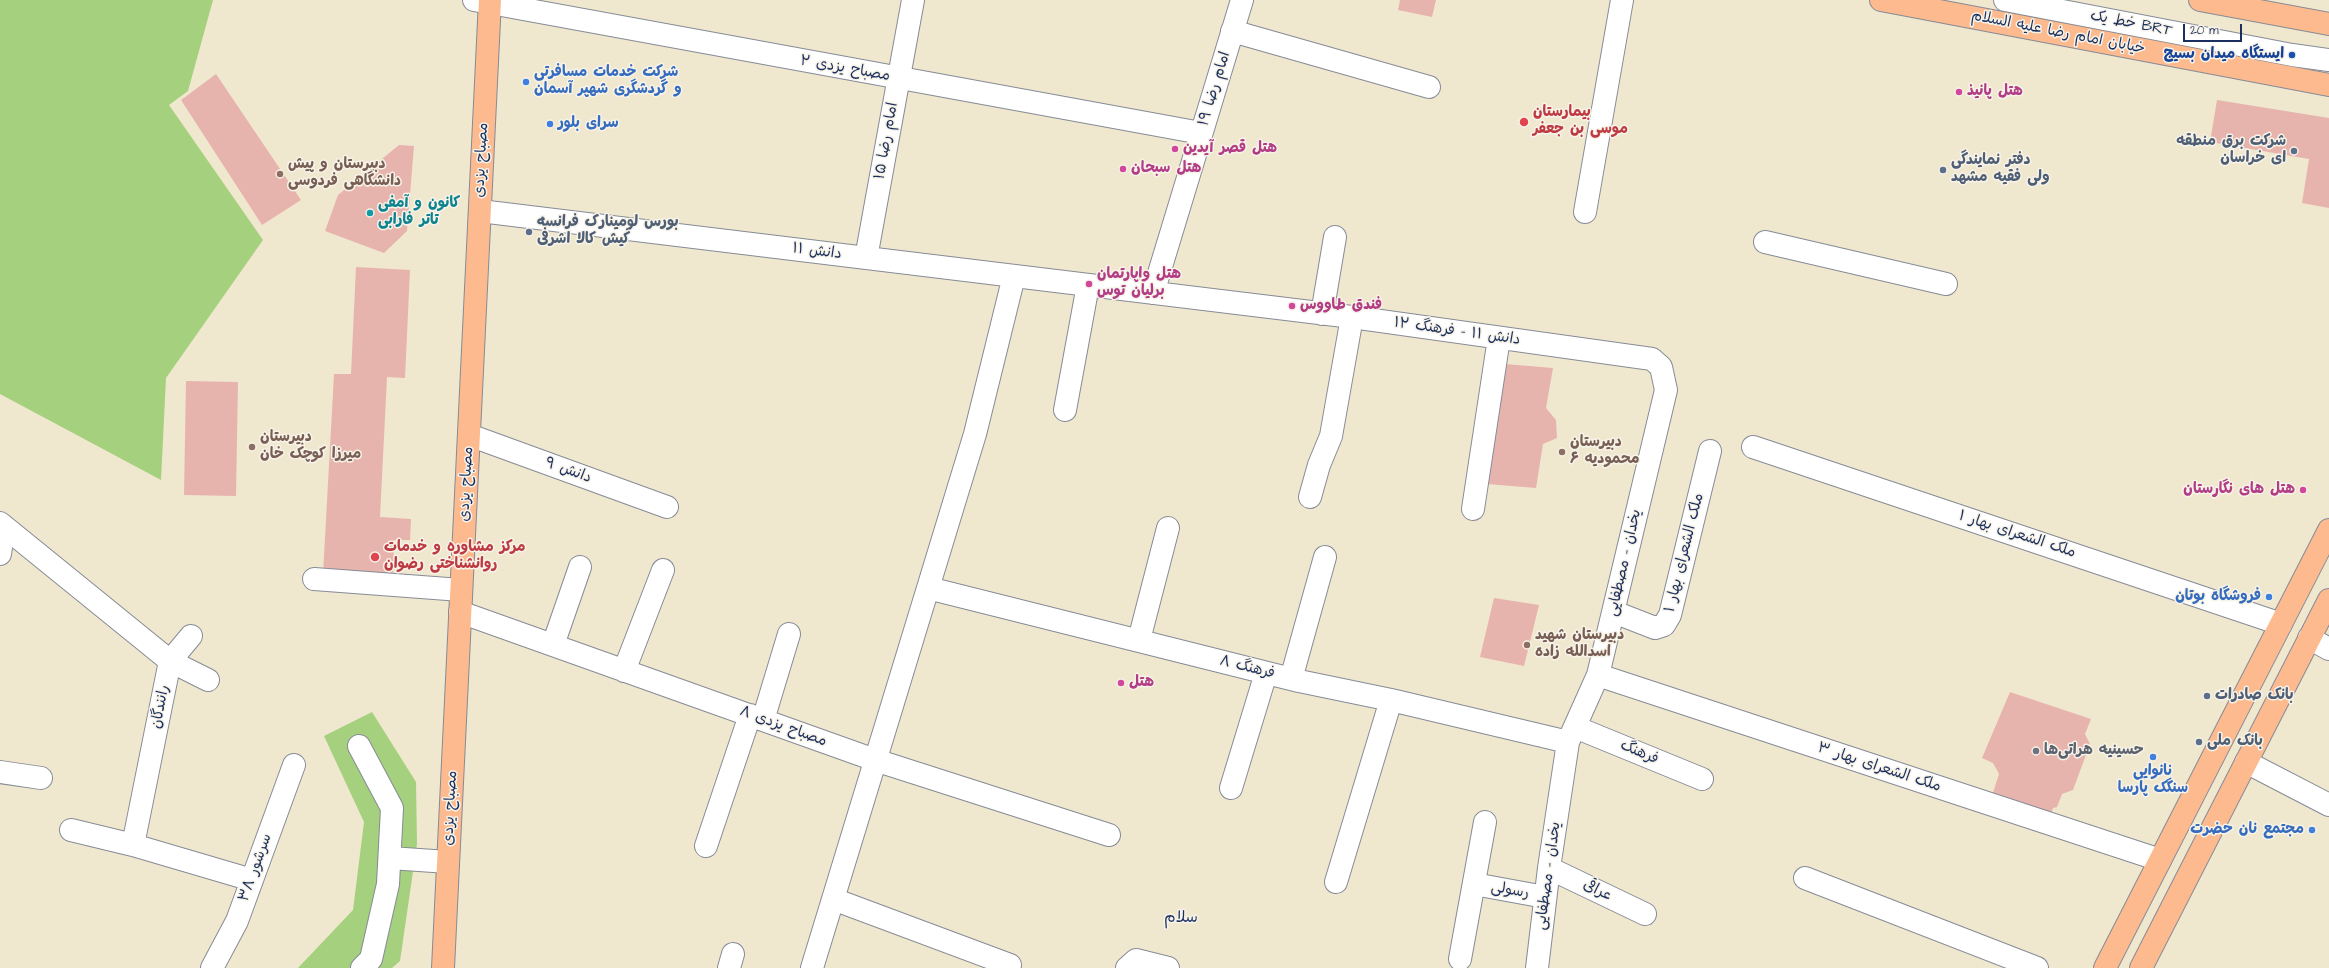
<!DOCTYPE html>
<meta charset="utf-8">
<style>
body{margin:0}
#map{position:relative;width:2329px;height:968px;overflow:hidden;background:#f0e7cf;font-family:"Architects Daughter",sans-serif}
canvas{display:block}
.scale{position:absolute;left:2183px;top:24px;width:59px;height:18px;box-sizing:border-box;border:2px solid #1b2f5e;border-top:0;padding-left:5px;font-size:12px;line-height:14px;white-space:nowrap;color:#1b2f5e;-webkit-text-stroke:3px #f7f3e8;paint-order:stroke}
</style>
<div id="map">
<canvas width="2329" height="968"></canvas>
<div class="scale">20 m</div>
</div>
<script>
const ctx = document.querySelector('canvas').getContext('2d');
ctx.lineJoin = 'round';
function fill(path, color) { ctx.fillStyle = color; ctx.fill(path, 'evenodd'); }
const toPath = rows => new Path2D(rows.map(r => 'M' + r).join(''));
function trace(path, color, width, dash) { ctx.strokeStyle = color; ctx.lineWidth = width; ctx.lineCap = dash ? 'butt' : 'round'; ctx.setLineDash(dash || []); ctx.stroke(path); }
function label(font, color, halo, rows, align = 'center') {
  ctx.font = font + ' "Architects Daughter","Playpen Sans Arabic",sans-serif'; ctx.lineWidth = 3; ctx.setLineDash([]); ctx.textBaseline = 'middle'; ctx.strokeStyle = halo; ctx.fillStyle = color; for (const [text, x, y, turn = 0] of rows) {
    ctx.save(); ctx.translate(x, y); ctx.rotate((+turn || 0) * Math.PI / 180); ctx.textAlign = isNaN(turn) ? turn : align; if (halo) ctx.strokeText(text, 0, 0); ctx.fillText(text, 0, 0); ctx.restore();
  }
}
fill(toPath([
 [0,0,213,0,188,91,169,105,263,240,166,378,161,480,0,394],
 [372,712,416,782,417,844,400,961,392,968,298,968,353,910,364,822,324,736]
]), '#a5d07d');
fill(toPath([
 [1400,0,1436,0,1432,17,1398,10],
 [216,74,301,200,262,225,181,100],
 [2217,100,2329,118,2329,208,2302,203,2309,159,2210,142],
 [399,145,414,146,407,231,384,253,325,231,338,195],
 [356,267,410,270,405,378,387,377,380,517,411,519,410,540,394,540,393,578,323,574,334,374,351,374],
 [1505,364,1553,368,1546,408,1556,420,1557,438,1543,444,1536,488,1487,484],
 [186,381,238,382,236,496,184,495],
 [1494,598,1539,605,1524,666,1480,657],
 [2010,692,2091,719,2085,734,2090,744,2073,790,2062,794,2057,807,2053,808,2050,816,1992,796,1999,774,1993,763,1982,758]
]), '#e7b4ad');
const minor = toPath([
 [474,0,1201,133],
 [2005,0,2292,55,2329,60],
 [1232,31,1429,87],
 [480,211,1352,317,1652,359,1661,367,1666,390,1598,675,1568,742,1549,868,1537,968],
 [1585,212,1622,0],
 [1765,242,1946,284],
 [866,258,913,0],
 [1153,293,1242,0],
 [1322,314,1335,237],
 [1065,410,1088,285],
 [469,435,667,507],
 [1753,447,2281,624],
 [1310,497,1319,465,1331,436,1352,317],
 [1473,509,1499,338],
 [0,523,170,661,208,680],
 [0,554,4,527],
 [314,579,461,590],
 [928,588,1299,681,1391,700,1568,742],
 [460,612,875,760,1109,835],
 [1614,612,1655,628,1664,625,1670,615,1710,451],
 [2309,638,2329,649],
 [1139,640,1168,528],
 [553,645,580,567],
 [624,671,663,570],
 [1598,675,2160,860],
 [1291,679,1325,557],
 [763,720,789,634],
 [1575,727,1702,779],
 [359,746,392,808,388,884,371,959,362,968],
 [2246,762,2329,805],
 [0,772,41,778],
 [1231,788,1266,673],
 [71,830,133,845,252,880],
 [133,845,170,661,191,636],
 [706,846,750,715],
 [390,858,448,862],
 [1549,868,1645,914],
 [1805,878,2037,968],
 [1336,882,1391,700],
 [1474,884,1545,897],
 [833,899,1010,965],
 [1460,959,1485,822],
 [212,968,237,921,294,765],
 [729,968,733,954],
 [812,968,975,434,1014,276],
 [1127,968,1136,960,1168,968]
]);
const major = toPath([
 [1881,0,2329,85],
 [2200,0,2329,24],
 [443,968,490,0],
 [2105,968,2329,530],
 [2141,968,2329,600]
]);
trace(minor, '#868b96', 24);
trace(major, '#868b96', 24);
trace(minor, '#fff', 22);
trace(major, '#fcba8e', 22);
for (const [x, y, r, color] of [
 [2292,55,4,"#1a4fb4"],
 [526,82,4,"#3f7fe0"],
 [1959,92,4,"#d1479c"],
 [1524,122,5,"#e0444e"],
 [550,124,4,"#3f7fe0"],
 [1175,149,4,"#d1479c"],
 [2294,151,4,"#5c6f8a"],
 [1123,169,4,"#d1479c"],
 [1943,170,4,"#5c6f8a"],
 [280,174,4,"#8d6e63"],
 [370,213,4,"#0f9aa8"],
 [529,232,4,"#5c6f8a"],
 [1089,284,4,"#d1479c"],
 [1292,306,4,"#d1479c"],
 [252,447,4,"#8d6e63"],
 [1562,452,4,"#8d6e63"],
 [2303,490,4,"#d1479c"],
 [375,557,5,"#e0444e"],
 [2269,597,4,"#3f7fe0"],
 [1527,645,4,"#8d6e63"],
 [1121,683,4,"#d1479c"],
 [2207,696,4,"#5c6f8a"],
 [2199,742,4,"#5c6f8a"],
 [2036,751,4,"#6b7280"],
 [2153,757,4,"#3f7fe0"],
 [2312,830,4,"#3f7fe0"]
]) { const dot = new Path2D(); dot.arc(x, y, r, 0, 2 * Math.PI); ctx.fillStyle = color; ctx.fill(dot); trace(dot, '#f7f3e8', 1.5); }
label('15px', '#1b2f5e', '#f7f3e8', [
 ["خط یک BRT",2131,24,11],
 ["خیابان امام رضا علیه السلام",2058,33,11],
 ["مصباح یزدی ۲",845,69,10],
 ["امام رضا ۱۹",1215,89,-73],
 ["امام رضا ۱۵",887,141,-80],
 ["مصباح یزدی",482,160,-87],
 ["دانش ۱۱",817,252,7],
 ["دانش ۱۱ - فرهنگ ۱۲",1457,332,8],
 ["دانش ۹",568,471,20],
 ["مصباح یزدی",467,484,-87],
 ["ملک الشعرای بهار ۱",2017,535,18],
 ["ملک الشعرای بهار ۱",1685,553,-76],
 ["یخدان - مصطفایی",1625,563,-77],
 ["فرهنگ ۸",1247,668,14],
 ["رانندگان",161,707,-79],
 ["مصباح یزدی ۸",783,727,20],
 ["فرهنگ",1639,753,23],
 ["ملک الشعرای بهار ۳",1879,768,18],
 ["مصباح یزدی",451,808,-87],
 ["سرشور ۳۸",256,868,-70],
 ["یخدان - مصطفایی",1549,876,-82],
 ["رسولی",1510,891,10],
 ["عراقی",1597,891,25]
]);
label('bold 15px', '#164399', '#f7f3e8', [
 ["ایستگاه میدان بسیج",2284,55]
], 'right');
label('bold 15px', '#366cbe', '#f7f3e8', [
 ["شرکت خدمات مسافرتی",534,73],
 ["و گردشگری شهپر آسمان",534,90],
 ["سرای بلور",558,124],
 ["فروشگاه بوتان",2261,597,"right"],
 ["نانوایی",2153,772,"center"],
 ["سنگک پارسا",2153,789,"center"],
 ["مجتمع نان حضرت",2304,830,"right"]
], 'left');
label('bold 15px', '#b23c85', '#f7f3e8', [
 ["هتل پانیذ",1967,92],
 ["هتل قصر آیدین",1183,149],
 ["هتل سبحان",1131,169],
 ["هتل واپارتمان",1097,275],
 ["برلیان توس",1097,292],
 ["فندق طاووس",1300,306],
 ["هتل های نگارستان",2295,490,"right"],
 ["هتل",1129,683]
], 'left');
label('bold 15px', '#be3a42', '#f7f3e8', [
 ["بیمارستان",1533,113],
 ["موسی بن جعفر",1533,130],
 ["مرکز مشاوره و خدمات",384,548],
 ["روانشناختی رضوان",384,565]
], 'left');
label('bold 15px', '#4e5e75', '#f7f3e8', [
 ["شرکت برق منطقه",2286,142,"right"],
 ["ای خراسان",2286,159,"right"],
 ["دفتر نمایندگی",1951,161],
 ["ولی فقیه مشهد",1951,178],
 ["بورس لومینارک فرانسه",537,223],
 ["کیش کالا اشرفی",537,240],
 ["بانک صادرات",2215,696],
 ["بانک ملی",2207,742]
], 'left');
label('bold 15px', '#785e54', '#f7f3e8', [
 ["دبیرستان و پیش",288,165],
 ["دانشگاهی فردوسی",288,182],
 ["دبیرستان",260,438],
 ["میرزا کوچک خان",260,455],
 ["دبیرستان",1570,443],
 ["محمودیه ۶",1570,460],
 ["دبیرستان شهید",1535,636],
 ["اسدالله زاده",1535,653]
], 'left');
label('bold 15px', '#0d838f', '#f7f3e8', [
 ["کانون و آمفی",378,204],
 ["تاتر فارابی",378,221]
], 'left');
label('bold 15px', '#5b616d', '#f7f3e8', [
 ["حسینیه هراتی‌ها",2044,751]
], 'left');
label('16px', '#1b2f5e', '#f7f3e8', [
 ["سلام",1181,919]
]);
</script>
